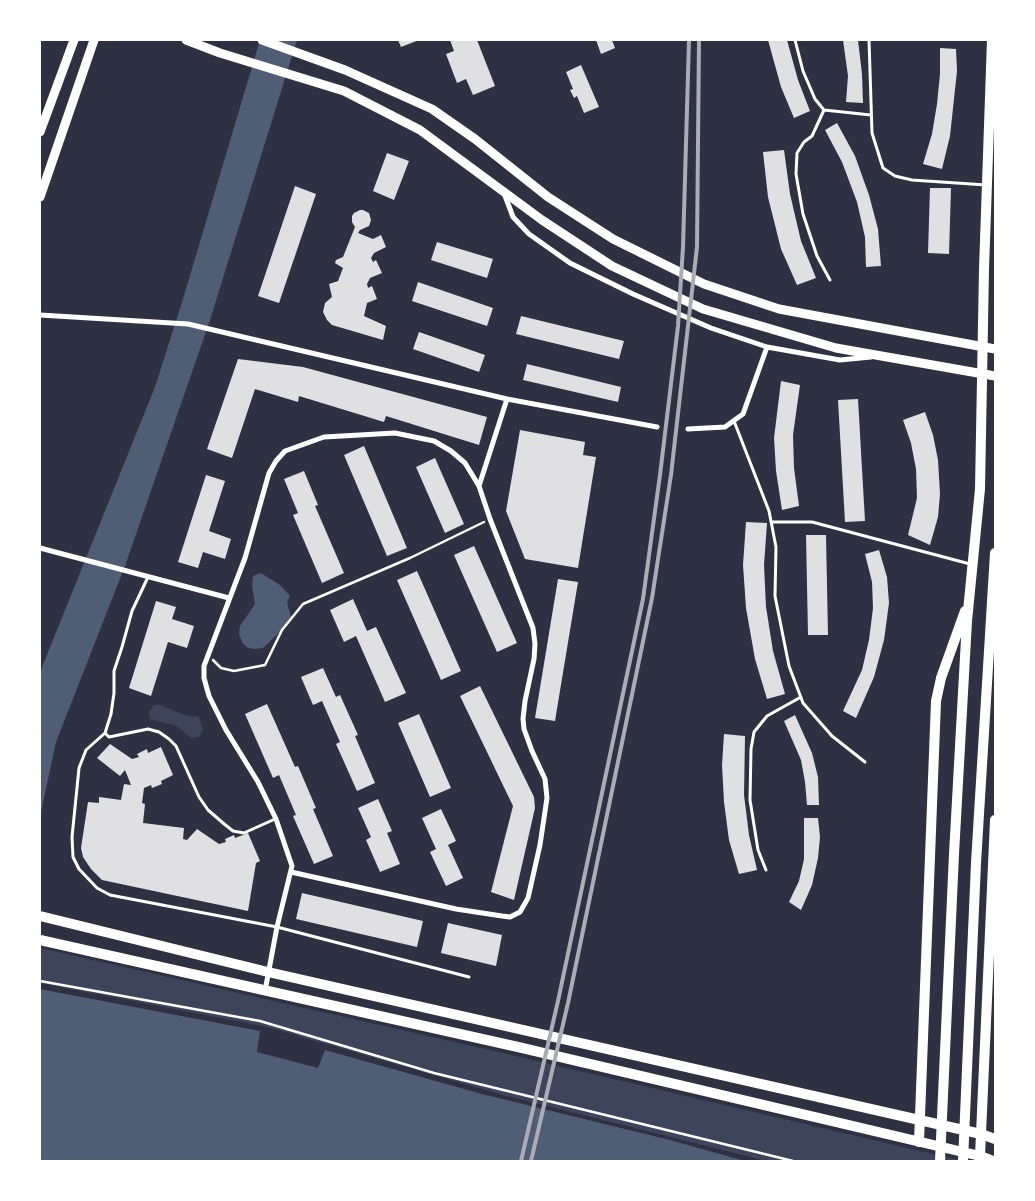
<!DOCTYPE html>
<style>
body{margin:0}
#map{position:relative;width:1035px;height:1201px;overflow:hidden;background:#2d3142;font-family:"PT Sans Narrow",sans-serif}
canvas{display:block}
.frame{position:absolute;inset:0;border:41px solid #fff;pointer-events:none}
</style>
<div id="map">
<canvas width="1035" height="1201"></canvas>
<div class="frame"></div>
</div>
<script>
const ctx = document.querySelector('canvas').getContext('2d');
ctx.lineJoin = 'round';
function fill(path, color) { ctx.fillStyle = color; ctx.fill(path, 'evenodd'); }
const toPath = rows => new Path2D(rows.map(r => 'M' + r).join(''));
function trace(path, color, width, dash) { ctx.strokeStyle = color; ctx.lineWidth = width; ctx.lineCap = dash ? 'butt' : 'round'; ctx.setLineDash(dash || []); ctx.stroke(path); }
fill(toPath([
 [154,705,160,705,184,715,199,717,203,730,199,737,191,738,176,726,150,719,149,712],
 [40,948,486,1049,963,1161,766,1161,503,1095,267,1027,40,983]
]), '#3c4559');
fill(toPath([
 [260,40,297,40,210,320,125,566,56,742,40,817,40,672,155,387,183,299],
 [261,573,280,585,290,596,287,602,291,617,279,633,263,648,255,649,248,648,243,644,239,634,240,626,255,604,252,586,253,576],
 [40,989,260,1031,257,1052,318,1068,325,1050,482,1094,670,1140,745,1161,40,1161]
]), '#4f5d75');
fill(toPath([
 [398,40,419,40,401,47],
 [450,40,477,40,495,86,473,95,466,79,457,83,446,54,454,51],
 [596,40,612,40,615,48,601,54],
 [768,40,787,40,798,80,810,111,794,118,781,87],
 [843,40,858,40,862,74,863,103,846,102,848,76],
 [940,48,956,49,957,71,950,136,942,169,923,164,932,134,937,104,940,74],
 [581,65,599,107,584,113,577,96,574,98,570,90,573,89,566,72],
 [837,123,855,156,869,195,878,229,881,266,866,267,865,237,857,202,842,162,825,130],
 [784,150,790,194,801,241,816,278,797,285,781,249,768,197,763,152],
 [387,153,409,161,394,200,373,191],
 [295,186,316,194,279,303,258,296],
 [930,188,951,188,949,254,928,253],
 [360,210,363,210,369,213,371,220,369,226,360,230,358,233,373,239,381,235,386,247,374,253,371,258,373,262,376,260,382,273,370,278,367,284,368,288,372,286,377,299,367,303,364,316,386,326,383,340,332,325,327,320,323,312,325,303,332,297,329,284,338,281,343,268,335,263,336,260,343,257,355,227,352,222,352,216,354,213],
 [437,242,493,259,487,278,431,260],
 [418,282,493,308,487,326,412,301],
 [521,316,624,341,619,359,516,334],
 [419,332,485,355,479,372,413,349],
 [238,359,303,367,487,417,479,445,386,416,384,422,299,396,298,402,255,389,232,458,207,449],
 [527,364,621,387,618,402,523,380],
 [781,381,800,385,793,435,794,468,799,506,782,510,776,471,774,438],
 [858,399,865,521,845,522,838,400],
 [925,412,933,435,938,460,940,494,938,517,930,545,908,535,917,498,916,469,911,443,903,420],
 [520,430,585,442,583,455,596,457,578,568,525,559,506,511],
 [364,446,407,548,387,556,344,455],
 [435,458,464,524,445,533,416,467],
 [304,471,318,505,315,506,344,573,322,583,293,515,298,513,284,479],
 [206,475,225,481,209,531,231,539,225,559,203,552,198,568,178,562],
 [746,522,767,523,764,565,766,607,773,651,785,694,767,699,755,659,746,608,743,565],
 [806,535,826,535,828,635,808,635],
 [474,546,517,643,497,652,454,555],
 [879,550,887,577,889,603,884,640,874,677,856,718,843,711,862,670,869,640,873,608,872,582,865,554],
 [417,571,461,671,441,680,397,580],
 [558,579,578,582,555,721,535,718],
 [353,599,367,631,376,627,406,693,385,702,356,636,344,642,330,610],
 [156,601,176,607,172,619,194,626,187,648,168,642,151,696,129,688],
 [323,668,336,697,340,695,358,735,355,736,375,783,357,791,336,744,340,742,322,701,313,705,301,677],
 [480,686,534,797,535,808,514,900,491,892,513,806,460,696],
 [267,704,295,767,298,766,316,808,313,809,333,856,314,864,293,816,296,815,279,775,273,778,245,714],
 [419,714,451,788,430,797,398,723],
 [795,715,812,753,818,777,819,805,807,805,805,782,801,760,784,721],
 [724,734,745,736,744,795,749,835,757,870,739,874,729,840,724,802,722,765],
 [110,744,132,759,139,757,137,754,147,749,148,753,161,747,173,775,161,781,162,784,152,788,151,785,144,788,142,803,145,804,143,823,184,828,183,839,187,840,197,829,219,844,226,842,225,839,234,835,235,838,248,833,260,861,256,863,248,911,102,880,91,869,83,857,81,848,88,802,99,803,99,797,121,800,124,784,131,785,125,770,120,776,97,758],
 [378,799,392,831,387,833,400,864,380,872,366,840,371,837,358,808],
 [441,809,456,841,448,845,463,878,446,886,430,852,436,849,422,818],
 [804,818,818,818,820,837,818,858,812,885,801,910,789,902,799,881,804,859],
 [302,893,423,921,417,947,296,919],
 [448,923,502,935,496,966,441,953]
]), '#e0e0e3');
trace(toPath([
 [213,660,221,668,234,671,265,665,282,630,303,604,410,558,484,522],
 [40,981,260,1021,434,1073,793,1161]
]), '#fff', 2.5);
trace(toPath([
 [795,40,803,71,815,99,824,110,871,115],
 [869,40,872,133,883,168,895,176,912,180,986,185],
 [824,110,812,136,804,142,797,153,796,174,803,214,817,256,830,280],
 [734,421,769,511,776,547,775,596,789,666,803,703,832,736,865,762],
 [771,522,812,522,970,564],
 [148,577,132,611,122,647,114,671,114,693,111,714,105,733,109,737,148,729,159,732,169,739,176,746,199,797,208,810,223,823,233,831,244,833,275,819],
 [105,733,86,750,79,768,72,837,73,857,79,869,97,888,110,895,277,927,469,977],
 [766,870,758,850,750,800,751,749,754,732,767,716,801,697]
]), '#fff', 3);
trace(toPath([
 [504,193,513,217,529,234,570,263,633,294,711,328,767,347,840,360,871,357],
 [40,315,188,324,507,399,657,427],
 [688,429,725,427,743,414,767,347],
 [479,486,507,399],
 [40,548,229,598],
 [265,991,277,927,292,866,276,819,258,782,226,730,209,696,204,678,204,666,245,558,269,473,276,461,285,451,324,437,395,433,434,441,451,451,465,463,479,486,490,519,533,628,535,644,534,659,525,701,523,719,524,729,532,751,545,779,547,798,540,845,528,898,520,912,510,917,502,916,456,909,291,872]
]), '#fff', 5);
trace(toPath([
 [186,40,220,53,344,91,420,130,542,220,612,266,703,309,836,348,995,376],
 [262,40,345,70,432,109,475,139,548,197,613,239,704,284,779,309,995,349],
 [40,132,74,40],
 [40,197,94,40]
]), '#fff', 9);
trace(toPath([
 [40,916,268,972,981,1134,995,1139],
 [40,940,518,1047,980,1156,993,1161],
 [919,1142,936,701,941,678,965,611],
 [980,1156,995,820],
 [940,1161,954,854,967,621,980,489,984,269,992,40],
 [963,1161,976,863,995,553]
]), '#fff', 10);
trace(toPath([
 [521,1161,558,1001,643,599,660,475,678,326,683,247,689,40],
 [531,1161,568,1003,652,598,671,475,697,247,699,40]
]), '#abadb3', 4);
</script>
